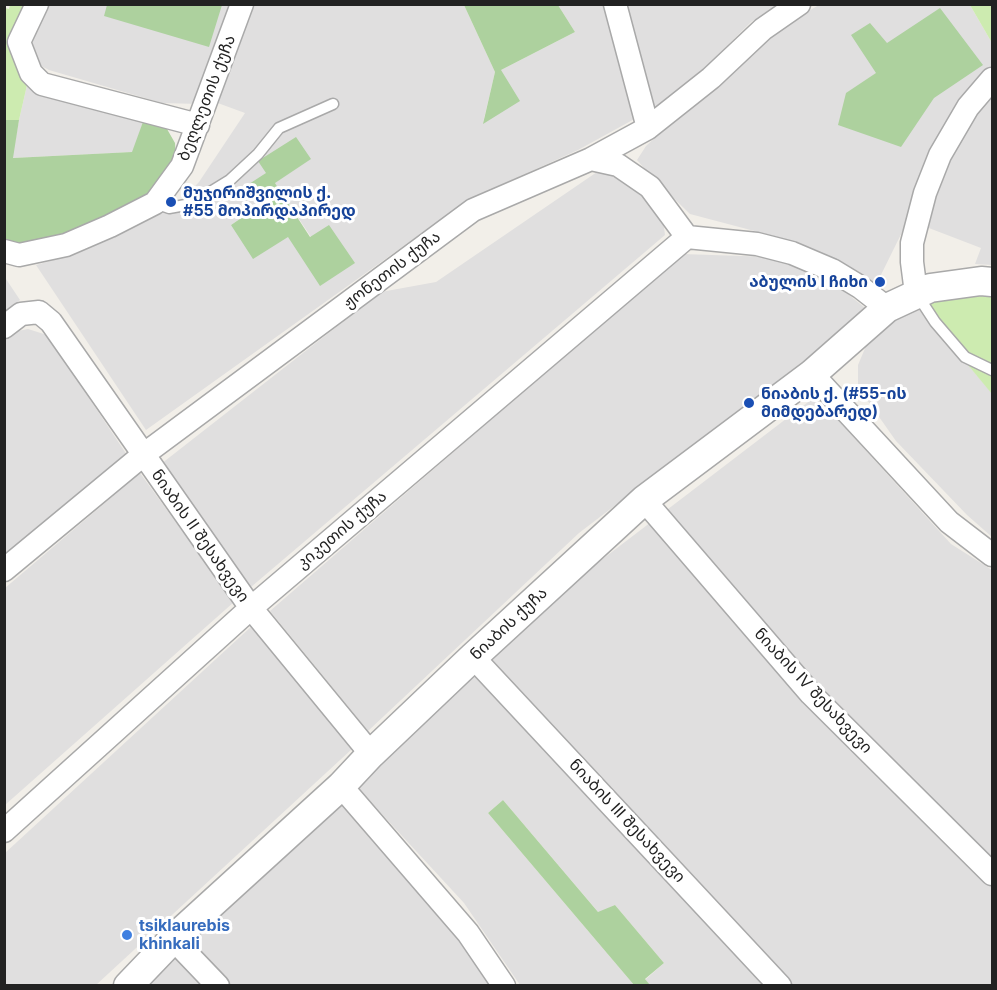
<!DOCTYPE html>
<meta charset="utf-8">
<style>
body{margin:0}
#map{position:relative;width:997px;height:990px;overflow:hidden;background:#f2efe9;font-family:Inter,sans-serif}
canvas{display:block}
.frame{position:absolute;inset:0;border:6px solid #222;pointer-events:none}
</style>
<div id="map">
<canvas width="997" height="990"></canvas>
<div class="frame"></div>
</div>
<script>
const ctx = document.querySelector('canvas').getContext('2d');
ctx.lineJoin = 'round';
function fill(path, color) { ctx.fillStyle = color; ctx.fill(path, 'evenodd'); }
const toPath = rows => new Path2D(rows.map(r => 'M' + r).join(''));
function trace(path, color, width, dash) { ctx.strokeStyle = color; ctx.lineWidth = width; ctx.lineCap = dash ? 'butt' : 'round'; ctx.setLineDash(dash || []); ctx.stroke(path); }
function label(font, color, halo, rows, align = 'center') {
  ctx.font = font + ' Inter,"Noto Sans Georgian",sans-serif'; ctx.lineWidth = 6; ctx.setLineDash([]); ctx.textBaseline = 'middle'; ctx.strokeStyle = halo; ctx.fillStyle = color; for (const [text, x, y, turn = 0] of rows) {
    ctx.save(); ctx.translate(x, y); ctx.rotate((+turn || 0) * Math.PI / 180); ctx.textAlign = isNaN(turn) ? turn : align; if (halo) ctx.strokeText(text, 0, 0); ctx.fillText(text, 0, 0); ctx.restore();
  }
}
fill(toPath([
 [41,5,237,5,199,104,162,103,49,70,30,60,25,42],
 [249,5,464,5,495,72,483,123,501,70,575,32,558,5,779,5,751,22,678,95,578,150,468,200,146,430,36,265,78,253,141,223,184,198,199,182,245,113,215,102],
 [266,173,275,183,311,237,288,237,231,225,262,204],
 [819,5,970,5,992,43,992,265,975,264,981,248,908,220,876,285,781,238,690,214,652,177,637,160,646,146,767,35],
 [27,85,144,119,133,152,12,158,19,120],
 [597,172,623,178,647,198,663,220,665,235,251,587,161,464,381,292,436,282],
 [682,254,772,257,799,263,834,283,869,311,579,533,368,731,270,611],
 [4,276,20,300,5,312,4,312],
 [919,307,992,393,992,537,967,515,896,441,858,387,858,365,866,346,885,320],
 [28,329,47,335,127,455,5,557,5,339,13,332],
 [816,396,951,544,992,570,992,985,650,985,645,980,664,963,615,905,599,913,503,800,488,813,634,985,520,985,464,903,356,786,566,587],
 [140,473,234,602,5,805,5,588],
 [253,625,352,749,96,985,5,986,5,853],
 [336,799,466,943,497,986,141,986]
]), '#e0dfdf');
fill(toPath([
 [10,5,28,5,13,53,16,66,27,85,19,120,5,120,5,8,9,9],
 [970,5,992,5,992,43],
 [982,296,992,297,992,394,920,307,948,298]
]), '#cdebb0');
fill(toPath([
 [107,5,107,4,222,5,209,47,104,16],
 [464,5,558,5,575,32,501,70,520,101,483,124,495,72],
 [940,8,983,65,934,98,901,147,838,125,846,93,876,73,851,35,870,23,887,43],
 [144,119,167,129,175,143,176,160,151,197,73,237,15,245,5,242,5,120,19,120,13,158,132,152],
 [296,137,311,159,275,183,310,237,329,225,355,263,320,286,288,237,253,259,231,225,262,204,249,184,266,173,258,161],
 [503,800,598,912,615,905,664,963,645,979,650,985,634,985,488,813]
]), '#add19e');
const service = toPath([
 [155,203,169,208,191,204,230,180,258,154,279,128,333,104],
 [918,296,935,322,965,357,992,370]
]);
const minor = toPath([
 [37,4,19,42,31,73,42,84,198,125],
 [615,4,648,128],
 [591,159,618,165,650,187,687,237,757,244,792,253,832,270,860,287,887,308],
 [4,251,19,255,66,245,110,226,155,203,182,166,242,4],
 [916,293,912,262,912,243,925,193,940,155,968,107,992,79],
 [4,327,21,314,39,312,51,322,251,608,371,754],
 [812,374,949,522,992,555],
 [644,500,811,694,992,874],
 [4,570,143,455,473,210,591,159,648,128,711,78,763,29,799,4],
 [473,657,780,986],
 [341,786,468,933,504,986],
 [4,831,251,608,687,237],
 [173,939,218,986]
]);
const tertiary = toPath([
 [128,986,173,939,341,786,371,754,473,657,644,500,812,374,887,308,930,288,981,281,992,282]
]);
trace(service, '#a9a9a9', 13);
trace(minor, '#a9a9a9', 25);
trace(tertiary, '#a9a9a9', 31);
trace(service, '#fff', 10);
trace(minor, '#fff', 22);
trace(tertiary, '#fff', 28);
for (const [x, y, r, color] of [
 [171,202,6,"#1a4fb4"],
 [880,282,6,"#1a4fb4"],
 [749,403,6,"#1a4fb4"],
 [127,935,6,"#3f7fe0"]
]) { const dot = new Path2D(); dot.arc(x, y, r, 0, 2 * Math.PI); ctx.fillStyle = color; ctx.fill(dot); trace(dot, '#fff', 2); }
label('16px', '#222', '#fff', [
 ["ბეღლეთის ქუჩა",207,98,-69],
 ["ჟონეთის ქუჩა",392,270,-37],
 ["კიკეთის ქუჩა",342,530,-40],
 ["ნიაბის II შესახვევი",200,536,55],
 ["ნიაბის ქუჩა",509,624,-43],
 ["ნიაბის IV შესახვევი",813,691,47],
 ["ნიაბის III შესახვევი",627,821,47]
]);
label('bold 16px', '#164399', '#fff', [
 ["მუჯირიშვილის ქ.",183,193],
 ["#55 მოპირდაპირედ",183,211],
 ["აბულის I ჩიხი",868,282,"right"],
 ["ნიაბის ქ. (#55-ის",761,394],
 ["მიმდებარედ)",761,412]
], 'left');
label('bold 16px', '#366cbe', '#fff', [
 ["tsiklaurebis",139,926],
 ["khinkali",139,944]
], 'left');
</script>
